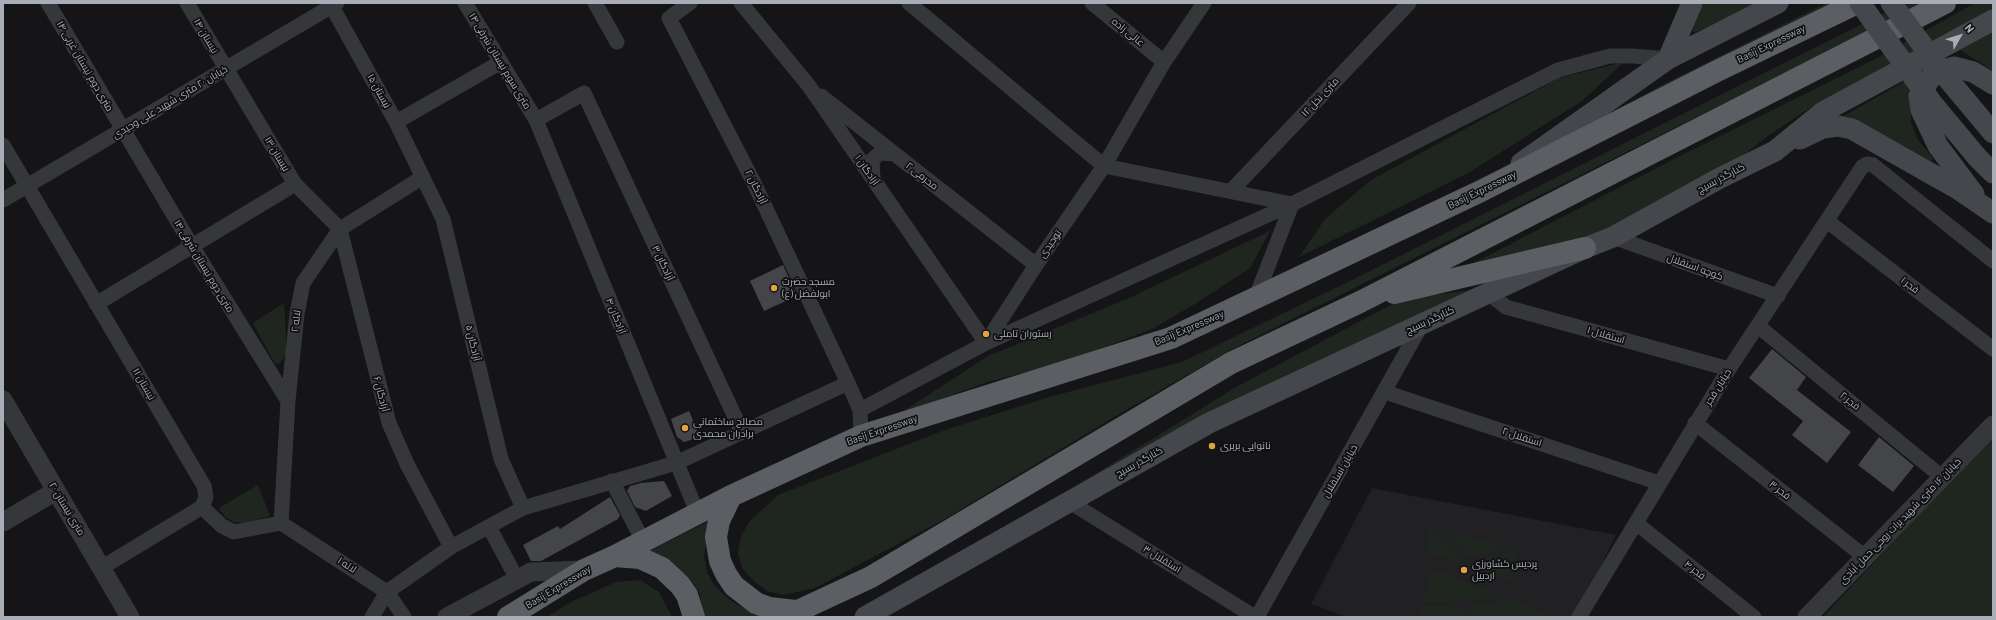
<!DOCTYPE html>
<meta charset="utf-8">
<style>
body{margin:0}
#map{position:relative;width:1996px;height:620px;overflow:hidden;background:#151517;font-family:Barlow,sans-serif}
canvas{display:block}
.frame{position:absolute;inset:0;border:4px solid #a8adb6;pointer-events:none}
.north{position:absolute;left:1940px;top:16px;width:40px;height:40px;-webkit-text-stroke:3px #101012;paint-order:stroke;rotate:51deg;font-size:11px;font-weight:700;line-height:16px;text-align:center;color:#a8adb6}
.north::after{content:'';display:block;margin:auto;width:14px;height:18px;background:#a8adb6;clip-path:polygon(50% 0,100% 100%,50% 72%,0 100%)}
</style>
<div id="map">
<canvas width="1996" height="620"></canvas>
<div class="frame"></div>
<div class="north">N</div>
</div>
<script>
const ctx = document.querySelector('canvas').getContext('2d');
ctx.lineJoin = 'round';
function fill(path, color) { ctx.fillStyle = color; ctx.fill(path, 'evenodd'); }
const toPath = rows => new Path2D(rows.map(r => 'M' + r).join(''));
function trace(path, color, width, dash) { ctx.strokeStyle = color; ctx.lineWidth = width; ctx.lineCap = dash ? 'butt' : 'round'; ctx.setLineDash(dash || []); ctx.stroke(path); }
function label(font, color, halo, rows, align = 'center') {
  ctx.font = font + ' Barlow,Cairo,sans-serif'; ctx.lineWidth = 3.5; ctx.setLineDash([]); ctx.textBaseline = 'middle'; ctx.strokeStyle = halo; ctx.fillStyle = color; for (const [text, x, y, turn = 0] of rows) {
    ctx.save(); ctx.translate(x, y); ctx.rotate((+turn || 0) * Math.PI / 180); ctx.textAlign = isNaN(turn) ? turn : align; if (halo) ctx.strokeText(text, 0, 0); ctx.fillText(text, 0, 0); ctx.restore();
  }
}
fill(toPath([
 [1372,488,1616,535,1576,617,1347,617,1311,604]
]), '#212123');
fill(toPath([
 [1703,3,1764,3,1694,33,1691,25],
 [1826,3,1843,3,1612,117,1606,115,1666,83],
 [1904,3,1925,3,1240,345,1119,414,943,520,815,588,783,595,767,591,755,582,742,568,738,552,741,536,750,521,778,495,945,430,1049,397,1182,362,1346,283],
 [1975,3,1993,3,1993,16,1813,106,1769,135,1722,172,1598,233,1564,244,1472,264,1674,159,1877,58],
 [1993,31,1993,71,1957,48],
 [1624,62,1582,101,1468,173,1299,257,1325,219,1371,180,1559,78],
 [1909,79,1911,122,1918,140,1933,158,1932,162,1902,145,1842,117],
 [1270,231,1250,268,1195,304,1152,329,1066,362,987,382,896,416,988,356,1127,299],
 [1480,289,1079,484,1238,386,1402,299],
 [284,303,287,354,279,364,275,364,253,323],
 [1993,435,1993,617,1823,617],
 [258,485,270,516,247,523,234,522,225,517,219,508],
 [711,520,704,556,707,572,714,585,725,596,736,604,762,616,704,617,699,592,689,578,650,551],
 [1429,527,1442,543,1464,564,1425,553],
 [1443,532,1508,546,1467,558],
 [1517,550,1512,581,1466,565,1483,561],
 [1433,569,1503,597,1422,603],
 [640,580,659,592,672,617,547,617,571,602,616,582],
 [1514,600,1553,617,1474,617,1465,605],
 [1459,606,1467,617,1417,617,1421,607]
]), '#1f2620');
fill(toPath([
 [783,265,797,296,764,311,750,281],
 [1772,349,1806,377,1797,390,1851,432,1827,463,1792,435,1803,421,1749,378],
 [689,411,700,437,684,442,677,437,671,419],
 [1879,437,1914,466,1893,492,1858,465],
 [664,481,672,496,646,511,635,507,627,491,630,486,641,483],
 [610,497,620,515,618,519,541,561,531,561,523,545,558,526,560,529]
]), '#444549');
trace(toPath([
 [48,3,192,246,288,401],
 [187,3,295,184,340,229,389,423,407,464,451,547],
 [330,3,396,122,443,219,501,459,523,508],
 [465,3,536,120,697,512],
 [595,3,617,42],
 [690,3,669,18,753,181,848,383],
 [741,3,809,86,986,343,1292,204,1558,70,1610,56,1633,56,1668,59],
 [909,3,1104,166,1292,204],
 [1092,3,1164,62],
 [821,96,1036,265],
 [536,120,584,93,742,432],
 [396,122,501,62],
 [3,145,204,486,206,497,202,507,222,526,234,532,281,523],
 [873,179,872,160,880,153,895,154],
 [1231,191,1409,3],
 [3,200,337,3],
 [1827,221,1993,349],
 [1613,237,1778,296],
 [1488,293,1506,307,1729,369],
 [1256,297,1292,204],
 [96,304,295,184],
 [1758,326,1942,477],
 [1385,392,1659,483],
 [1695,423,1865,557],
 [861,436,860,410,986,343,1036,265,1104,166,1164,62,1204,3],
 [612,481,643,541],
 [1068,501,1255,617],
 [281,523,288,401,297,314,303,283,340,229,423,177],
 [281,523,387,592,404,617],
 [1636,523,1754,617],
 [489,527,517,579],
 [101,568,202,507],
 [372,617,387,592,451,547,523,508,676,463,848,383,860,410],
 [1257,617,1422,324],
 [1579,617,1729,369,1862,167,1867,164,1873,165,1993,261]
]), '#36373b', 15);
trace(toPath([
 [3,400,130,617],
 [3,522,56,491],
 [447,617,531,572,584,570],
 [1807,617,1993,425]
]), '#36373b', 19);
trace(toPath([
 [1668,59,1692,3],
 [1800,139,1823,128,1838,126,1852,129,1958,189,1993,213],
 [1977,157,1993,173],
 [1521,163,1668,59,1778,3],
 [1974,194,1938,146,1921,110,1919,96,1933,74,1954,67,1973,72,1993,84],
 [865,617,1209,423,1585,248,1613,237,1720,178,1775,151,1823,112,1993,20]
]), '#44474b', 21);
trace(toPath([
 [1394,293,1585,248],
 [731,496,719,521,716,537,720,561,726,574,734,586,756,603,769,608,796,611],
 [615,556,640,558,662,568,680,585,687,595,694,617],
 [508,617,584,570,615,556,731,496,861,436,1171,338,1209,320,1481,191,1717,71,1857,3],
 [785,617,871,577,1231,363,1360,302,1945,3]
]), '#5b5e63', 22);
trace(toPath([
 [1860,3,1932,103,1977,157],
 [1891,3,1947,78,1993,133]
]), '#44474b', 21);
for (const [x, y, r, color] of [
 [774,288,4,"#e2a142"],
 [986,334,4,"#e2a142"],
 [685,428,4,"#e2a142"],
 [1212,446,4,"#e2a142"],
 [1464,570,4,"#e2a142"]
]) { const dot = new Path2D(); dot.arc(x, y, r, 0, 2 * Math.PI); ctx.fillStyle = color; ctx.fill(dot); trace(dot, '#101012', 1.5); }
label('10px', '#a8adb6', '#101012', [
 ["عالی زاده",1128,32,39],
 ["نیستان ۱۴",206,36,60],
 ["Basij Expressway",1771,44,-26],
 ["۱۴ متری سوم نیستان شرقی",500,61,59],
 ["۱۴ متری دوم نیستان غربی",85,66,60],
 ["نیستان ۱۵",379,91,61],
 ["۱۲ متری نخل",1320,97,-47],
 ["خیابان ۲۰ متری شهید علی وحیدی",170,102,-31],
 ["نیستان ۱۳",277,154,59],
 ["آزادگان ۱",867,170,55],
 ["محرمی ۲",922,176,38],
 ["کنارگذر بسیج",1721,178,-28],
 ["آزادگان ۲",756,187,64],
 ["Basij Expressway",1482,190,-26],
 ["توحیدی",1050,244,-55],
 ["آزادگان ۳",663,263,65],
 ["۱۴ متری دوم نیستان شرقی",204,266,59],
 ["کوچه استقلال",1695,267,20],
 ["فجر ۱",1910,285,38],
 ["آزادگان ۴",616,316,68],
 ["کنارگذر بسیج",1430,320,-25],
 ["لاله ۲",296,321,-83],
 ["Basij Expressway",1189,328,-23],
 ["استقلال ۱",1606,335,16],
 ["آزادگان ۵",473,343,77],
 ["نیستان ۱۱",144,384,60],
 ["خیابان فجر",1718,387,-58],
 ["آزادگان ۶",381,394,76],
 ["فجر ۲",1850,401,39],
 ["Basij Expressway",882,430,-19],
 ["استقلال ۲",1522,437,18],
 ["کنارگذر بسیج",1139,462,-29],
 ["خیابان استقلال",1340,471,-60],
 ["فجر ۳",1780,490,38],
 ["۲۰ متری نیستان",67,509,59],
 ["خیابان ۱۶ متری شهید برات روحی حمل آبادی",1900,521,-46],
 ["استقلال ۳",1162,559,32],
 ["لاله ۱",347,565,33],
 ["فجر ۴",1695,570,38],
 ["Basij Expressway",558,587,-31]
]);
label('10px', '#a8adb6', '#101012', [
 ["مسجد حضرت",782,282],
 ["ابولفضل (ع)",782,294],
 ["رستوران تاملی",994,334],
 ["مصالح ساختمانی",693,422],
 ["برادران محمدی",693,434],
 ["نانوایی بربری",1220,446],
 ["پردیس کشاورزی",1472,564],
 ["اردبیل",1472,576]
], 'left');
</script>
